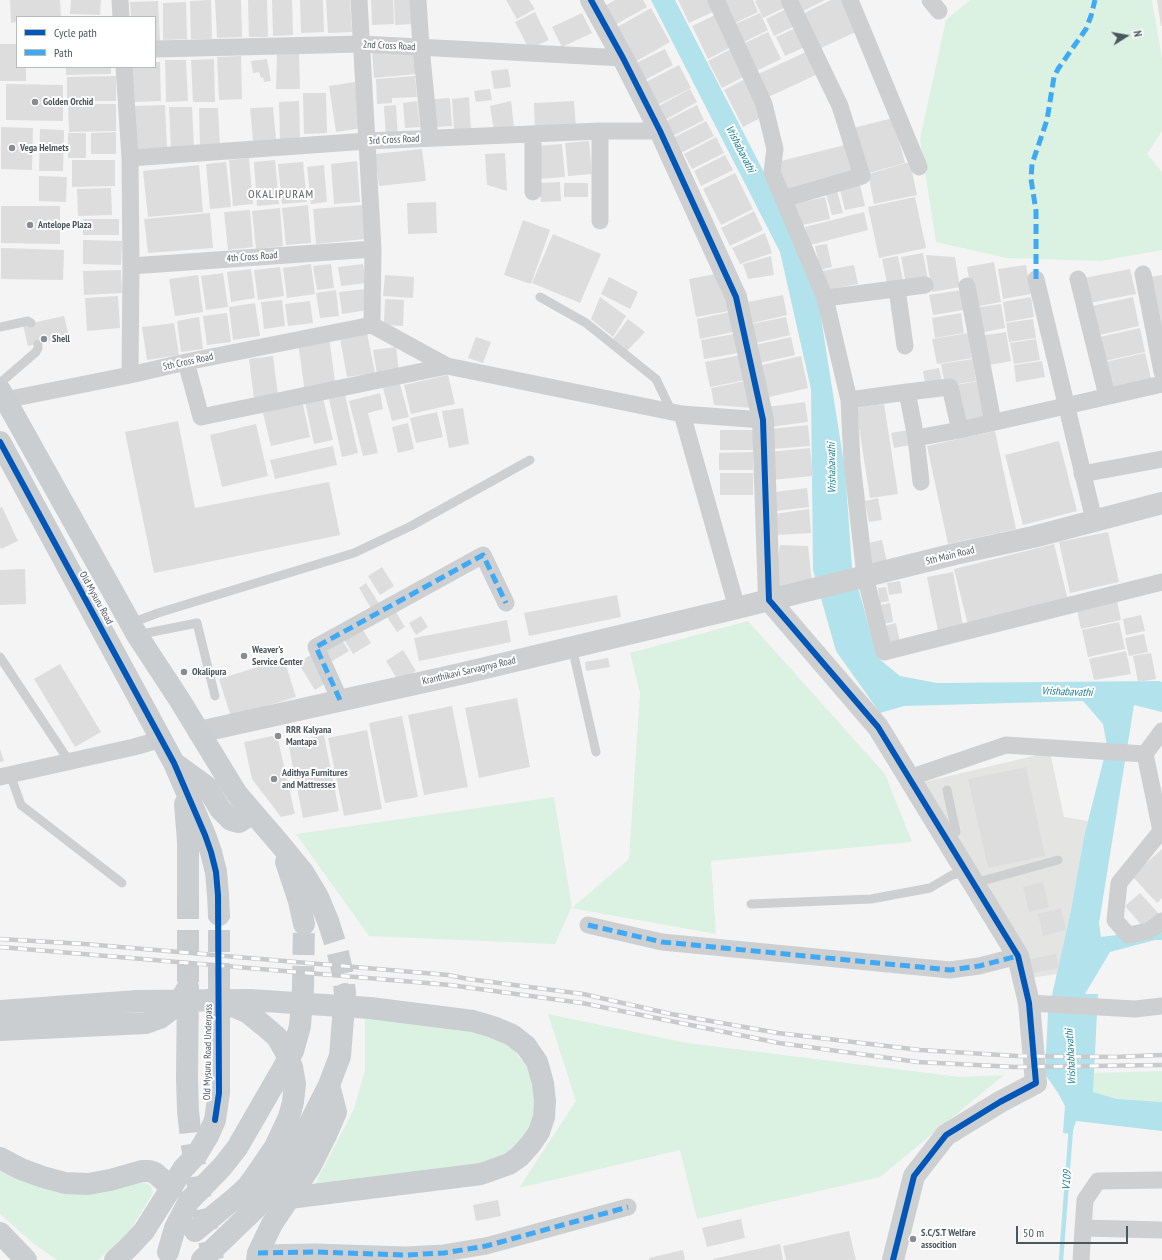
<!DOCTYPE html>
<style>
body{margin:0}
#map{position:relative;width:1162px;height:1260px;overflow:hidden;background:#f4f4f4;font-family:"PT Sans Narrow",sans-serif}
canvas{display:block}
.legend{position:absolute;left:16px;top:16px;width:140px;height:52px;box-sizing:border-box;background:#fff;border:1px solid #b7bcbf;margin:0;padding:5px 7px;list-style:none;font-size:12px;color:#4b575f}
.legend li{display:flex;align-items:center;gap:8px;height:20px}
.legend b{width:20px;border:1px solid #b7bcbf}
.north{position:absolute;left:1106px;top:16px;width:40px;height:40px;-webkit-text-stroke:3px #fff;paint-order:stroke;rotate:79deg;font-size:11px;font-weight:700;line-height:16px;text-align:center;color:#4b575f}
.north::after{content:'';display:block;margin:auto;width:14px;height:18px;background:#4b575f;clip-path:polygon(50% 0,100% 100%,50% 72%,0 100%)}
.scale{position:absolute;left:1016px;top:1226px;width:112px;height:18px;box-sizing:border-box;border:2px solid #4b575f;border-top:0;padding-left:5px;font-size:12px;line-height:14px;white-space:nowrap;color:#4b575f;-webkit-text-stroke:3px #fff;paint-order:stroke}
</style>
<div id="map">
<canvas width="1162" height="1260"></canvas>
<ul class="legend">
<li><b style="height:5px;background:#0057b8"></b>Cycle path</li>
<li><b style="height:5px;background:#3fa9f5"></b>Path</li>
</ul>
<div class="north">N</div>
<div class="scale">50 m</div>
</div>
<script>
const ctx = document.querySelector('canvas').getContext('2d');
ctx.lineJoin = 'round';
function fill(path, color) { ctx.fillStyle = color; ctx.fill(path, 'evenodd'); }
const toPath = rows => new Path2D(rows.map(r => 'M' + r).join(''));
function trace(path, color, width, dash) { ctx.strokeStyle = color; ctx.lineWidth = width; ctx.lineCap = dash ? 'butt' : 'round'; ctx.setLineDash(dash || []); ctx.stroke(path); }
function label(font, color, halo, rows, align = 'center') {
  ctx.font = font + ' "PT Sans Narrow",sans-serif'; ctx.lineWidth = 4; ctx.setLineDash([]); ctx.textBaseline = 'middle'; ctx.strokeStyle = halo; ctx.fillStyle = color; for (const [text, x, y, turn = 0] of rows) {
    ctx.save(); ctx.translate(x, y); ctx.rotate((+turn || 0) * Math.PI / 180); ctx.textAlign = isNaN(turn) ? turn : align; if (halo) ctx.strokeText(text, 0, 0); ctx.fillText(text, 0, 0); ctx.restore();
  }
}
fill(toPath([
 [1050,752,1064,817,1088,821,1070,915,1057,974,1029,978,920,783]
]), '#e4e4e2');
fill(toPath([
 [970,0,1152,0,1162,59,1162,131,1147,154,1162,172,1162,250,1101,261,1007,258,936,242,920,139,946,20],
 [748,621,885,774,912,842,711,861,716,934,571,908,555,944,369,936,296,834,554,797,572,908,629,859,640,693,630,653],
 [548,1014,687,1043,960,1077,1004,1075,880,1177,697,1219,680,1150,519,1188,576,1101],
 [365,1018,471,1030,495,1036,514,1050,528,1069,535,1092,533,1116,529,1127,516,1147,497,1161,315,1184,354,1109,365,1070],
 [1162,1071,1162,1102,1117,1099,1093,1092,1094,1073],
 [0,1166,144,1182,151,1186,153,1193,134,1224,123,1238,98,1260,57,1260,34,1244,0,1214]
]), '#dbf1e2');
fill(toPath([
 [651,0,675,0,769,182,818,299,845,470,852,567,878,658,900,676,937,683,1159,681,1162,682,1162,712,1134,705,1099,923,1101,937,1162,929,1162,940,1155,940,1110,952,1085,994,1098,994,1093,1092,1117,1099,1162,1102,1162,1131,1076,1121,1072,1134,1063,1133,1065,1106,1058,1093,1045,1074,1048,1013,1070,915,1085,833,1107,746,1103,724,1083,701,904,706,880,713,836,651,813,570,811,389,780,252]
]), '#b2e2eb');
trace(toPath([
 [1061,1260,1071,1128]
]), '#b2e2eb', 4.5);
fill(toPath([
 [10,0,60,0,61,17,17,17,17,22,11,23],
 [71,0,101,0,100,15,70,14],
 [211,0,212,39,191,39,190,1],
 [215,0,241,0,242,37,217,38],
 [248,0,267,0,268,37,249,37],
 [272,0,292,0,293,35,273,36],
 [300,0,323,0,324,32,301,33],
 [326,0,350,0,352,32,328,33],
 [371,0,393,0,394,24,372,25],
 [394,0,412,0,413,24,395,25],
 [506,0,529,0,535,9,517,19],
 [615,0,643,0,647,7,613,26,603,7],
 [678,0,712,0,717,10,689,23],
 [721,0,753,0,758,12,733,24],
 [757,0,787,0,790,5,763,18,755,1],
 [795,0,825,0,801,12],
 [831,0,846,0,860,30,817,50,800,15],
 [1157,0,1162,0,1162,26,1161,26],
 [158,1,160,42,155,42,155,17,131,17,130,2],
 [186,2,187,39,163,40,163,3],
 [790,7,799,24,774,36,766,19],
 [651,8,670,42,633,63,614,29],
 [535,12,549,40,529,49,515,22],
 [582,13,592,33,562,47,552,27],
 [760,13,768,30,742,43,733,25],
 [715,15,731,47,708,59,692,26],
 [800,26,809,45,785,56,776,37],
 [768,32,781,59,754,72,741,45],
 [0,44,17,44,17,67,26,67,26,81,0,81],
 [665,49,673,65,643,81,634,64],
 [731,49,745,76,722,88,708,61],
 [372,50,415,51,417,74,374,78],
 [808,51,818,74,764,99,754,76],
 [299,52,300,89,276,89,277,54],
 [241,56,242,99,219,100,217,57],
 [214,59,215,102,193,102,191,60],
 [267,59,271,81,264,82,263,77,261,78,259,72,253,73,251,61],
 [165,60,186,60,188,101,166,102],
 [155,62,160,62,161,101,133,102,132,67,155,67],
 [679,65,691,88,655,106,644,83],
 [66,67,111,67,111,74,66,75],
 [508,69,511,87,494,89,491,71],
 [116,76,116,101,67,101,67,77],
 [415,76,417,97,392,98,392,103,377,104,376,79],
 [745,79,764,116,743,127,724,90],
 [355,82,363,128,336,132,329,86],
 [6,84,63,85,63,121,6,120],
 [490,89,492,100,476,102,474,91],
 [690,89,697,102,663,121,655,108],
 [303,93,326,93,327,133,304,134],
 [469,97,471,130,454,132,452,99],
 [450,98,452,126,436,127,434,99],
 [299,101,300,139,280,139,279,102],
 [417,101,420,127,405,128,403,103],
 [511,101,514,127,494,131,490,106],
 [574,101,576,129,535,130,534,103],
 [68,104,116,104,116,131,69,132],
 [165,105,167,148,135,149,134,106],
 [396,105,398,138,386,139,384,106],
 [697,105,704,120,671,137,664,122],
 [169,107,192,107,194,148,171,149],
 [273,107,276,139,253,141,250,108],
 [199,108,218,108,220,147,200,147],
 [893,118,905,163,865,174,853,128],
 [706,121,714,136,681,153,673,138],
 [1,127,33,128,32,170,1,169],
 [40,129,64,130,63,171,39,171],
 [116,132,116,154,91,154,91,133],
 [68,133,86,133,86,158,68,158],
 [716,137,724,153,692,169,684,154],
 [589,141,592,174,568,176,565,143],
 [562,144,565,177,539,179,536,146],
 [845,145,853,173,785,191,777,162],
 [422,149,426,181,379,186,375,154],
 [505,153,507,191,487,185,485,154],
 [725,155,733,170,701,186,694,171],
 [249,158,253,204,233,206,229,160],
 [72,160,115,160,115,186,72,187],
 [275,160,279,204,257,206,254,162],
 [357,161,360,202,334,204,331,164],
 [226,162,231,207,210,209,206,164],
 [303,162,307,202,282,204,278,164],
 [910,162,917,195,874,204,868,174],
 [199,165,203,212,148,217,143,171],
 [324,165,327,202,311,204,307,167],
 [735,173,753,209,721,225,703,189],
 [39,176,67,177,66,202,39,201],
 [560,182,561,201,541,202,539,183],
 [564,183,588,183,588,197,564,197],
 [860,185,865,206,845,210,840,190],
 [111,188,112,215,78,216,77,189],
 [837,191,843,213,832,215,826,194],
 [825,197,830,219,798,226,794,204],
 [915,197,926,248,879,258,868,207],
 [436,202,437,233,408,234,407,203],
 [308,205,311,243,286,245,282,208],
 [362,205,365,239,316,244,313,209],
 [1,206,60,206,60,244,1,243],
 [280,208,283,246,256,249,252,211],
 [250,210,253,247,228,250,224,212],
 [754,211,763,230,730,246,721,228],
 [864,212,868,230,810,245,805,227],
 [210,213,213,248,148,253,144,219],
 [83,219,119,219,119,235,83,235],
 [523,220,550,230,531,284,504,275],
 [765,233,772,253,740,264,732,248],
 [553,234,601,254,580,303,532,283],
 [83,240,122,241,121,265,83,264],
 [827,244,832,267,820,270,815,246],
 [1,248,64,250,63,280,1,279],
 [923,253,928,280,906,284,901,257],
 [926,255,955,257,960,287,932,292],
 [771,256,774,275,748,279,743,264],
 [898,256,903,280,887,283,882,259],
 [994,262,1001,302,974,307,967,267],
 [311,264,315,294,287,298,283,268],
 [331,264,334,288,317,290,313,266],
 [363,264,366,283,341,286,338,267],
 [854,265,858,284,826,290,822,271],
 [1026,265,1031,294,1003,299,998,269],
 [280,267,284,296,258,300,254,270],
 [251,269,255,298,231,302,227,272],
 [1130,269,1136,294,1089,303,1084,278],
 [121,270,122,293,84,295,83,271],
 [223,273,228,307,206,310,201,276],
 [721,273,729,311,696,317,689,279],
 [198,275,203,312,175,316,169,279],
 [385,275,414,277,413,298,383,296],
 [1162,275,1162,339,1150,277],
 [609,277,638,292,630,309,601,294],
 [365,289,368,310,342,314,339,292],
 [336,290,339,316,320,318,316,293],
 [961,290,964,310,933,315,929,295],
 [783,295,787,315,753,323,748,302],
 [118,296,120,328,87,331,85,298],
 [600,297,626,316,613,337,591,319],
 [1031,297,1034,317,1006,322,1003,302],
 [1133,297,1139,326,1095,336,1088,307],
 [385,299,404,300,403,326,384,325],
 [282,300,285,326,264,329,261,302],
 [310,301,313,323,288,326,285,304],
 [255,303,260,336,233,340,229,307],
 [1001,304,1005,328,979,333,974,308],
 [730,312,733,332,700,339,697,319],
 [227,313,231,342,207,345,203,316],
 [961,313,964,333,935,338,932,318],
 [64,316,69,337,28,346,23,325],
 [199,317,203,349,181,352,177,321],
 [786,317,790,335,756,343,752,324],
 [628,319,645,332,627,351,613,339],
 [1033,319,1036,338,1009,342,1006,323],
 [174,323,179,355,147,360,142,327],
 [366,328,375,373,347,377,339,333],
 [1140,328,1145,352,1100,362,1095,338],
 [1006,332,1011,361,984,366,979,336],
 [968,333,972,358,937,364,932,339],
 [734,334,738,353,704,359,701,340],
 [329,337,336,389,305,393,298,342],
 [476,337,491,342,483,363,468,358],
 [791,337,795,355,759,363,755,345],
 [1036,339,1040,360,1014,364,1010,343],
 [396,347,399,371,377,374,373,350],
 [1145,353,1152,383,1108,393,1101,363],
 [741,355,746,380,710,387,705,362],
 [273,356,278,396,254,399,249,359],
 [801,356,808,388,765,398,758,366],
 [973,359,976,381,945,386,941,364],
 [1042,361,1045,377,1016,382,1014,365],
 [939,368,943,386,926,389,923,371],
 [448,375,455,404,411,414,404,385],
 [746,381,752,408,714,405,711,388],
 [979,381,985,418,950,424,944,387],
 [400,384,409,417,392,421,383,388],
 [380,393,383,409,368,413,378,453,363,456,349,401],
 [345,395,358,453,342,457,329,399],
 [323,398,333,440,314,444,305,402],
 [302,400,310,437,271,446,262,409],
 [805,402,808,422,769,427,766,407],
 [884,404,898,494,870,498,856,408],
 [463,408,469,444,449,448,442,411],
 [437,412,443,437,416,443,410,418],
 [178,421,195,508,329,482,340,535,154,573,125,432],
 [408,423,414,449,398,453,392,427],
 [256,424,268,476,222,487,210,435],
 [808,425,810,446,772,449,771,429],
 [720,430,755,430,755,450,720,450],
 [908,430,911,445,894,448,891,433],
 [995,431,1016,529,948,544,927,446],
 [1059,441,1077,511,1023,525,1005,455],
 [333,446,337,465,275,479,270,460],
 [810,448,813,476,771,480,769,452],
 [753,452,753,470,719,470,719,453],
 [720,473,753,473,753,495,720,495],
 [807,488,809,507,775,511,774,492],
 [878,498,882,520,869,522,865,501],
 [2,507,18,541,1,549,0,546,0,508],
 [809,509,811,533,777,535,774,514],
 [1108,532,1119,582,1070,593,1059,542],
 [882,540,887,562,868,566,864,544],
 [1054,544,1068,600,968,625,954,569],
 [780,545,808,546,812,582,779,591,776,568],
 [382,567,394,586,380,595,368,576],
 [25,569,26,604,0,605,0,570],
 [953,572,964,631,939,636,927,577],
 [900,581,902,593,889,595,887,583],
 [366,583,380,605,372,610,359,588],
 [886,587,889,601,880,603,878,588],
 [617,595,621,617,529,636,524,613],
 [1116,596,1121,620,1081,629,1076,605],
 [890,603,893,622,883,624,880,605],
 [394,609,405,627,397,632,385,614],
 [1141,615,1145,631,1126,635,1123,619],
 [421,616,428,627,416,635,409,623],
 [507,620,511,642,419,661,414,638],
 [1119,622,1125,649,1088,657,1082,630],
 [896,623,901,647,888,649,884,626],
 [361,627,371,643,353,654,343,638],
 [1144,634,1148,652,1129,656,1125,638],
 [342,640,349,651,329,663,322,652],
 [403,650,416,671,399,682,386,661],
 [1126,651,1131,674,1094,680,1089,659],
 [1151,653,1156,679,1138,682,1133,656],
 [312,654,329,681,315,690,298,663],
 [608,658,610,667,586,671,585,662],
 [284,659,296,697,231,717,219,679],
 [60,664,101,732,75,747,34,679],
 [517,698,530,767,479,778,465,708],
 [452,706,468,787,424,795,408,715],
 [402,716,418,797,385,803,369,723],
 [367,730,382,809,344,816,328,738],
 [277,735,295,814,281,817,252,779,244,742],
 [324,735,339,811,303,818,288,742],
 [0,749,4,761,0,762],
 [1026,767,1045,856,988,868,968,779],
 [1162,849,1162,898,1157,903,1132,876],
 [1043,882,1049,907,1029,912,1023,887],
 [1140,893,1159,914,1143,927,1125,906],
 [1061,908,1066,930,1043,936,1038,914],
 [1056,954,1059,968,1029,974,1026,960],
 [498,1200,501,1216,476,1221,473,1205],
 [741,1219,745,1238,707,1247,702,1228],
 [849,1231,856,1260,786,1260,783,1246],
 [780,1244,783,1260,713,1260,713,1259],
 [683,1250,685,1260,649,1260,649,1258]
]), '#ddddde');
trace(toPath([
 [188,897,188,982],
 [328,921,337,949,343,974,345,994],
 [219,985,219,915],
 [303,988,304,924],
 [188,1111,191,1139,197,1180,213,1260]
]), '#cacdcf', 22, [22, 11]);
trace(toPath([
 [540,297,586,323,656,379,669,406,669,411],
 [0,327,28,321,31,323],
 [0,383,36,352,38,348,38,344],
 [131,623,158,613,354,553,411,526,530,460],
 [137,635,197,623,215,696],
 [572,647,596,752],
 [0,657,69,761],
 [10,774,21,805,122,883],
 [947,790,956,832,947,841],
 [973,883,982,881,1058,860],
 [751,904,871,899,930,888,952,875,967,872]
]), '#cecfd1', 9);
trace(toPath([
 [120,0,121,17],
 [359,0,373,249,372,325],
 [418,0,421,47,430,138],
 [716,0,764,104,775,149,772,172,825,298,849,400,852,462,865,576,884,652,1162,582],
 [850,0,919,167],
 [930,0,939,11],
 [155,49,362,44,623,58],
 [124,67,130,158,131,266,130,375],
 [533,134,533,192],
 [130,158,367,141,600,131,660,131],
 [783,199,862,176,840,106,789,0],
 [600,221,600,131],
 [131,266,373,249],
 [1143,274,1162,372],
 [1036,279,1094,520],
 [1078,279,1107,396],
 [967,286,993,422],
 [897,289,905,346],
 [825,298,925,285],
 [372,325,447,366,682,414,763,420],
 [186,362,201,417,447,366],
 [907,392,950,387,960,430],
 [5,400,130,375,186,362,372,325],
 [849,400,907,392,916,438,921,482],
 [682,414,737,608],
 [916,438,960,430,1162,384],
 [1082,474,1162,459],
 [340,700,316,647,483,555,506,603],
 [1162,731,1145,754,1161,831,1119,883,1115,920,1128,935,1149,931,1162,921],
 [0,777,134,747,162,739],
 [909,778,1006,745,1145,754],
 [588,925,662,942,950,970,979,966,1018,956],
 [1029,1003,1135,1009,1162,1006],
 [1083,1228,1162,1230],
 [258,1253,315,1252,406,1255,444,1253,486,1246,628,1207],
 [1081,1260,1085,1200,1098,1181,1162,1180]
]), '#cecfd1', 17);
trace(toPath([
 [591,0,623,58,660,131,736,297,763,420,769,600,878,727,1018,956,1029,1003,1036,1083,1000,1102,946,1135,914,1176,893,1260],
 [199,732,460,674,737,608,955,554,1033,537,1162,503]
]), '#cecfd1', 22);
trace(toPath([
 [0,390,137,635,179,699,237,794,280,844,303,872,318,897,328,921],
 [0,442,174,763,205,835,211,852,216,872,218,895,219,915],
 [174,763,207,787,220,809,231,820,239,822,253,813],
 [185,804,188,842,188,897],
 [286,862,299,901,304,924],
 [188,987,187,1078,188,1111],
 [0,1011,137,1001],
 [0,1030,146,1023,160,1018,178,1004,188,987],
 [0,1158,21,1169,43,1177,65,1183,88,1184,110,1180,142,1171,149,1171,155,1173,172,1188],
 [281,1177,292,1158,329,1085,340,1056,345,994],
 [289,1198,481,1174,509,1164,519,1157,530,1145,539,1132,544,1117,545,1101,543,1083,537,1062,526,1046,512,1035,493,1027,473,1021,370,1008],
 [0,1233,26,1260],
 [168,1252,175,1228,189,1201,222,1167,237,1148,293,1051,300,1026,303,988],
 [115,1260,128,1248,144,1231,183,1169,197,1154,208,1136,215,1120,219,1093,219,985],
 [257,1260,258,1253,272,1224,310,1167,326,1135,336,1112,329,1085]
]), '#caced0', 22);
const rail = toPath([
 [0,939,85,944,448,975,468,979,583,994,671,1014,778,1033,920,1050,1017,1056,1115,1057,1162,1055],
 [0,947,450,985,582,1003,779,1043,918,1062,1015,1067,1162,1065]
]);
trace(rail, '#c9cacb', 4.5);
trace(rail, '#fff', 3, [9]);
trace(toPath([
 [137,1001,250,1000,370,1008],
 [195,1231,235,1198,248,1186,258,1172,275,1147,289,1117,293,1102,295,1084,292,1067,285,1051,277,1037,263,1025,247,1012,235,1007,207,1000],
 [202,1260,256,1208,281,1177]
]), '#caced0', 22);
trace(toPath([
 [1036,279,1036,211,1031,179,1032,164,1047,120,1054,77,1058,69,1086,29,1091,16,1095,0],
 [340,700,316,647,483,555,506,603],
 [588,925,662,942,950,970,979,966,1018,956],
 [258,1253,315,1252,406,1255,444,1253,486,1246,628,1207]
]), '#3fa9f5', 5, [10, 5]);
trace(toPath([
 [591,0,623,58,660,131,736,297,763,420,769,600,878,727,1018,956,1029,1003,1036,1083,1000,1102,946,1135,914,1176,893,1260],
 [0,442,174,763,205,835,211,852,216,872,218,895,219,1093,215,1120]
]), '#0057b8', 6);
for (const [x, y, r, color] of [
 [35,102,4,"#868e93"],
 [12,148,4,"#868e93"],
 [30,225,4,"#868e93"],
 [44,339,4,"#868e93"],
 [244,656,4,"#868e93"],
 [184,672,4,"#868e93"],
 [278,736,4,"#868e93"],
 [274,779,4,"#868e93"],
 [913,1239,4,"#868e93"]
]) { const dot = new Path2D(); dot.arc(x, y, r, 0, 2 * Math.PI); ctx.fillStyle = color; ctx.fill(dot); trace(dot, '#fff', 1.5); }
label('10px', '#4b575f', '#fff', [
 ["2nd Cross Road",389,46,3],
 ["3rd Cross Road",394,140,-3],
 ["4th Cross Road",252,257,-4],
 ["5th Cross Road",188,362,-12],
 ["5th Main Road",950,556,-14],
 ["Old Mysuru Road",96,598,61],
 ["Kranthikavi Sarvagnya Road",469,671,-13],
 ["Old Mysuru Road Underpass",208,1052,-89]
]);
label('bold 10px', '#4b575f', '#fff', [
 ["Golden Orchid",43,102],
 ["Vega Helmets",20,148],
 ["Antelope Plaza",38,225],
 ["Shell",52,339],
 ["Weaver's",252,650],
 ["Service Center",252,662],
 ["Okalipura",192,672],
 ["RRR Kalyana",286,730],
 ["Mantapa",286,742],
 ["Adithya Furnitures",282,773],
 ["and Mattresses",282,785],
 ["S.C/S.T Welfare",921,1233],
 ["assocition",921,1245]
], 'left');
label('italic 11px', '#167e90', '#fff', [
 ["Vrishabavathi",740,149,63],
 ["Vrishabavathi",832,468,-91],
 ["Vrishabavathi",1067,692,2],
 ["Vrishabhavathi",1071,1057,-93],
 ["V109",1067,1180,-86]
]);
ctx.letterSpacing = '1px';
label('12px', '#5f6367', '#fff', [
 ["OKALIPURAM",281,195]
]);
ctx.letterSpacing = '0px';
</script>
